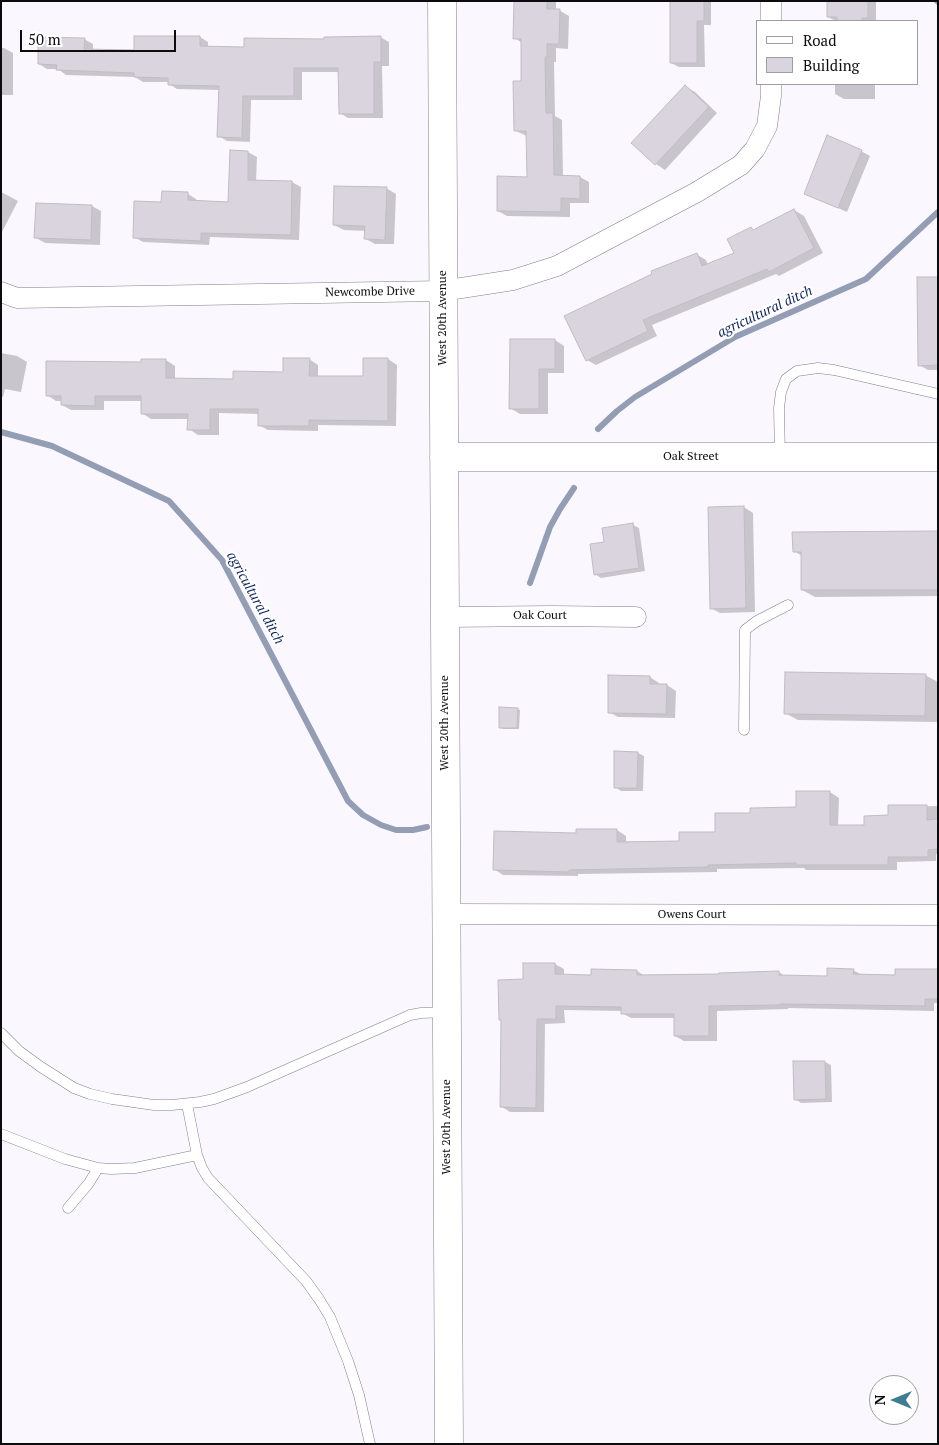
<!DOCTYPE html>
<style>
body{margin:0}
#map{position:relative;width:939px;height:1445px;overflow:hidden;background:#fbf7ff;font-family:"PT Serif",serif}
canvas{display:block}
.frame{position:absolute;inset:0;border:2px solid #0c0b0e;pointer-events:none}
.legend{position:absolute;left:756px;top:20px;width:162px;height:65px;box-sizing:border-box;background:#fff;border:1px solid #9e9d9f;margin:0;padding:6px 9px;list-style:none;font-size:15px;color:#0c0b0e}
.legend li{display:flex;align-items:center;gap:10px;height:25px}
.legend b{width:25px;border:1px solid #9e9d9f}
.north{position:absolute;left:869px;top:1375px;width:50px;height:50px;box-sizing:border-box;background:#fff;border:1px solid #9e9d9f;border-radius:50%;rotate:270deg;font-size:14px;font-weight:700;line-height:20px;text-align:center;color:#0c0b0e}
.north::after{content:'';display:block;margin:auto;width:18px;height:22px;background:#3e7c92;clip-path:polygon(50% 0,100% 100%,50% 72%,0 100%)}
.scale{position:absolute;left:20px;top:30px;width:156px;height:22px;box-sizing:border-box;border:2px solid #0c0b0e;border-top:0;padding-left:6px;font-size:15px;line-height:18px;white-space:nowrap;color:#0c0b0e;-webkit-text-stroke:4px #fff;paint-order:stroke}
</style>
<div id="map">
<canvas width="939" height="1445"></canvas>
<div class="frame"></div>
<ul class="legend">
<li><b style="height:6px;background:#fff"></b>Road</li>
<li><b style="height:14px;background:#d9d4de"></b>Building</li>
</ul>
<div class="north">N</div>
<div class="scale">50 m</div>
</div>
<script>
const ctx = document.querySelector('canvas').getContext('2d');
ctx.lineJoin = 'round';
function fill(path, color) { ctx.fillStyle = color; ctx.fill(path, 'evenodd'); }
const toPath = rows => new Path2D(rows.map(r => 'M' + r).join(''));
function trace(path, color, width, dash) { ctx.strokeStyle = color; ctx.lineWidth = width; ctx.lineCap = dash ? 'butt' : 'round'; ctx.setLineDash(dash || []); ctx.stroke(path); }
function label(font, color, halo, rows, align = 'center') {
  ctx.font = font + ' "PT Serif",serif'; ctx.lineWidth = 4.5; ctx.setLineDash([]); ctx.textBaseline = 'middle'; ctx.strokeStyle = halo; ctx.fillStyle = color; for (const [text, x, y, turn = 0] of rows) {
    ctx.save(); ctx.translate(x, y); ctx.rotate((+turn || 0) * Math.PI / 180); ctx.textAlign = isNaN(turn) ? turn : align; if (halo) ctx.strokeText(text, 0, 0); ctx.fillText(text, 0, 0); ctx.restore();
  }
}
fill(toPath([
 [515,1,556,1,556,10,559,10,569,16,568,49,556,48,556,62,554,62,555,116,562,120,563,177,580,177,589,182,589,203,570,203,570,217,507,216,498,211,528,178,527,136,516,131,522,82,522,43,515,38],
 [671,1,711,1,711,25,704,25,705,67,679,67,671,63],
 [828,1,876,1,876,21,836,21,828,17],
 [200,37,208,42,208,48,245,48,326,40,380,37,389,42,389,66,382,66,383,118,348,118,340,113,339,72,302,72,302,100,251,100,250,142,227,141,219,136,220,90,177,89,169,84,169,82,143,82,135,77,66,75,58,69,47,69,39,64,84,39,93,44,93,50,135,51],
 [1,48,4,48,13,53,13,95,1,95],
 [835,84,875,84,875,99,844,99,835,94],
 [685,86,695,92,717,113,665,170,656,164,633,143],
 [861,151,870,156,847,212,814,198,805,193],
 [248,152,257,157,256,181,292,182,301,187,299,240,210,237,209,245,143,242,134,237,162,203,188,194,196,199,196,202,230,203],
 [386,188,396,194,394,244,375,244,366,239,366,231,344,230,334,225],
 [1,192,18,201,2,232,1,231],
 [92,206,101,211,100,245,45,243,36,238],
 [794,210,804,216,823,253,779,276,776,274,652,325,657,336,596,365,587,360,696,254,706,260,708,265,736,253,751,228,755,231],
 [938,278,938,370,928,370,919,365],
 [555,340,564,346,564,373,548,373,548,414,520,414,510,408],
 [1,353,17,356,27,362,21,392,5,389,3,397,1,396],
 [309,359,318,365,318,377,364,377,388,359,397,365,396,426,318,425,318,431,268,430,259,425,259,414,219,413,219,435,198,435,189,429,189,419,151,419,142,413,142,401,104,401,104,410,71,410,62,405,62,401,56,401,47,395,142,364,142,360,166,360,175,366,175,380,234,380,284,373],
 [744,507,753,513,755,612,720,613,711,608,709,508],
 [633,525,639,528,645,571,601,578,595,574],
 [938,533,938,596,815,597,802,590,802,556,794,551],
 [925,675,938,682,937,722,798,720,785,713],
 [650,677,659,683,659,685,667,685,676,691,675,718,618,717,609,712],
 [517,709,520,710,519,729,503,729,500,727],
 [638,753,644,756,643,791,621,791,615,787],
 [830,792,839,798,838,826,866,826,889,816,889,807,938,806,938,854,936,854,936,861,897,862,897,870,806,870,804,868,717,869,717,872,578,874,578,876,503,875,494,869,578,834,617,830,626,836,626,843,680,842,716,833,751,815,798,809],
 [555,964,564,969,564,975,592,976,637,971,645,976,779,972,786,977,828,978,853,970,862,975,897,976,938,970,938,1003,934,1003,934,1011,788,1008,788,1009,717,1011,717,1041,684,1041,675,1036,675,1018,631,1018,622,1013,622,1011,564,1010,565,1023,545,1024,544,1112,510,1112,502,1107,524,981],
 [825,1062,831,1065,832,1102,801,1103,795,1099,794,1063]
]), '#0003');
trace(toPath([
 [937,1,938,2],
 [598,429,617,411,635,397,735,337,866,279,938,212],
 [1,432,52,446,169,501,222,560,348,801,363,815,381,825,396,830,413,830,427,827],
 [530,583,550,527,560,509,574,488]
]), '#939eb4', 6);
const building = toPath([
 [514,1,547,1,547,9,560,9,559,44,547,44,547,57,545,57,546,113,553,113,554,175,580,176,580,199,561,198,561,212,497,211,497,176,527,177,526,131,514,131,513,81,521,81,521,39,513,39,514,1],
 [670,1,704,1,704,21,697,21,697,63,670,63,670,1],
 [827,1,868,1,868,18,862,18,862,21,837,21,837,17,827,17,827,1],
 [134,36,200,36,200,46,244,47,244,38,324,39,324,37,381,36,381,62,374,62,374,114,339,114,338,68,294,68,294,96,243,96,242,138,217,137,219,86,168,85,168,78,134,77,134,73,56,70,57,65,38,64,38,37,85,38,84,49,134,50,134,36],
 [685,85,709,107,655,165,631,143,685,85],
 [827,135,862,150,838,208,804,194,827,135],
 [230,150,248,151,248,180,292,181,291,235,201,233,201,241,133,238,134,201,161,202,162,191,188,192,188,200,228,202,230,150],
 [334,186,387,187,385,240,364,239,365,226,333,225,334,186],
 [36,203,92,205,91,240,34,238,36,203],
 [794,209,814,248,769,272,767,269,643,320,648,331,586,361,564,316,652,274,651,271,697,253,702,266,734,253,727,239,751,227,753,230,794,209],
 [917,277,938,277,938,365,918,366,917,277],
 [510,339,555,339,555,369,539,369,539,409,509,409,510,339],
 [283,358,310,358,309,376,363,376,363,358,388,358,388,421,309,420,309,426,258,426,258,409,210,409,210,430,187,430,188,414,141,414,141,396,95,396,95,406,61,405,61,396,46,396,46,361,141,362,141,359,166,359,166,378,233,379,233,371,283,372,283,358],
 [744,506,746,608,710,609,708,507,744,506],
 [633,523,639,568,594,575,590,544,604,542,602,528,633,523],
 [938,531,938,590,801,590,801,552,793,552,792,532,938,531],
 [785,672,926,674,925,716,784,714,785,672],
 [608,675,650,676,650,684,667,684,666,714,608,713,608,675],
 [499,707,518,708,517,728,499,728,499,707],
 [614,751,638,752,637,788,614,788,614,751],
 [796,791,830,791,830,825,864,825,864,816,888,815,888,805,927,805,927,820,938,819,938,849,928,850,928,857,888,857,888,865,796,865,796,863,708,865,708,867,569,870,569,872,493,870,494,831,576,833,576,829,617,829,617,842,679,841,679,832,715,832,715,813,750,813,750,808,796,807,796,791],
 [523,963,555,963,555,974,591,975,591,969,637,970,637,975,719,974,719,973,779,971,779,975,827,976,827,968,854,969,853,974,895,975,895,969,938,969,938,999,925,999,925,1006,780,1004,780,1005,709,1006,709,1036,674,1036,674,1014,621,1014,621,1007,556,1006,556,1019,537,1019,536,1108,500,1107,501,1020,499,1020,498,980,523,979,523,963],
 [793,1061,825,1061,826,1099,794,1100,793,1061]
]);
fill(building, '#d9d4de');
trace(building, '#c0bcc5', 1);
const lane = toPath([
 [780,457,779,408,781,392,786,379,797,371,818,368,834,370,938,394],
 [744,730,745,630,757,621,788,605],
 [1,1033,19,1051,41,1067,74,1088,90,1094,112,1099,154,1105,172,1105,200,1102,214,1099,247,1087,410,1015,421,1013,446,1012],
 [187,1104,197,1155,202,1168,208,1178,306,1281,319,1299,330,1317,348,1361,359,1395,370,1444],
 [1,1134,65,1159,98,1168,111,1169,135,1168,197,1155],
 [68,1208,89,1183,98,1168]
]);
const street = toPath([
 [771,1,771,21],
 [1,292,17,298,442,291,513,280,557,266,697,192,741,165,755,149,767,126,771,96,771,84],
 [444,617,552,616,636,617],
 [446,914,938,915]
]);
const secondary = toPath([
 [442,1,449,1444],
 [444,457,938,457]
]);
trace(lane, '#837e87', 11);
trace(street, '#837e87', 21);
trace(secondary, '#837e87', 29);
trace(lane, '#fff', 10);
trace(street, '#fff', 20);
trace(secondary, '#fff', 28);
label('12px', '#0c0b0e', '#fff', [
 ["Newcombe Drive",370,292,-1],
 ["West 20th Avenue",443,318,-90],
 ["Oak Street",691,457],
 ["Oak Court",540,616],
 ["West 20th Avenue",445,723,-90],
 ["Owens Court",692,915],
 ["West 20th Avenue",447,1127,-90]
]);
label('italic 14px', '#0e255e', '#fff', [
 ["agricultural ditch",765,312,-25],
 ["agricultural ditch",255,598,61]
]);
</script>
